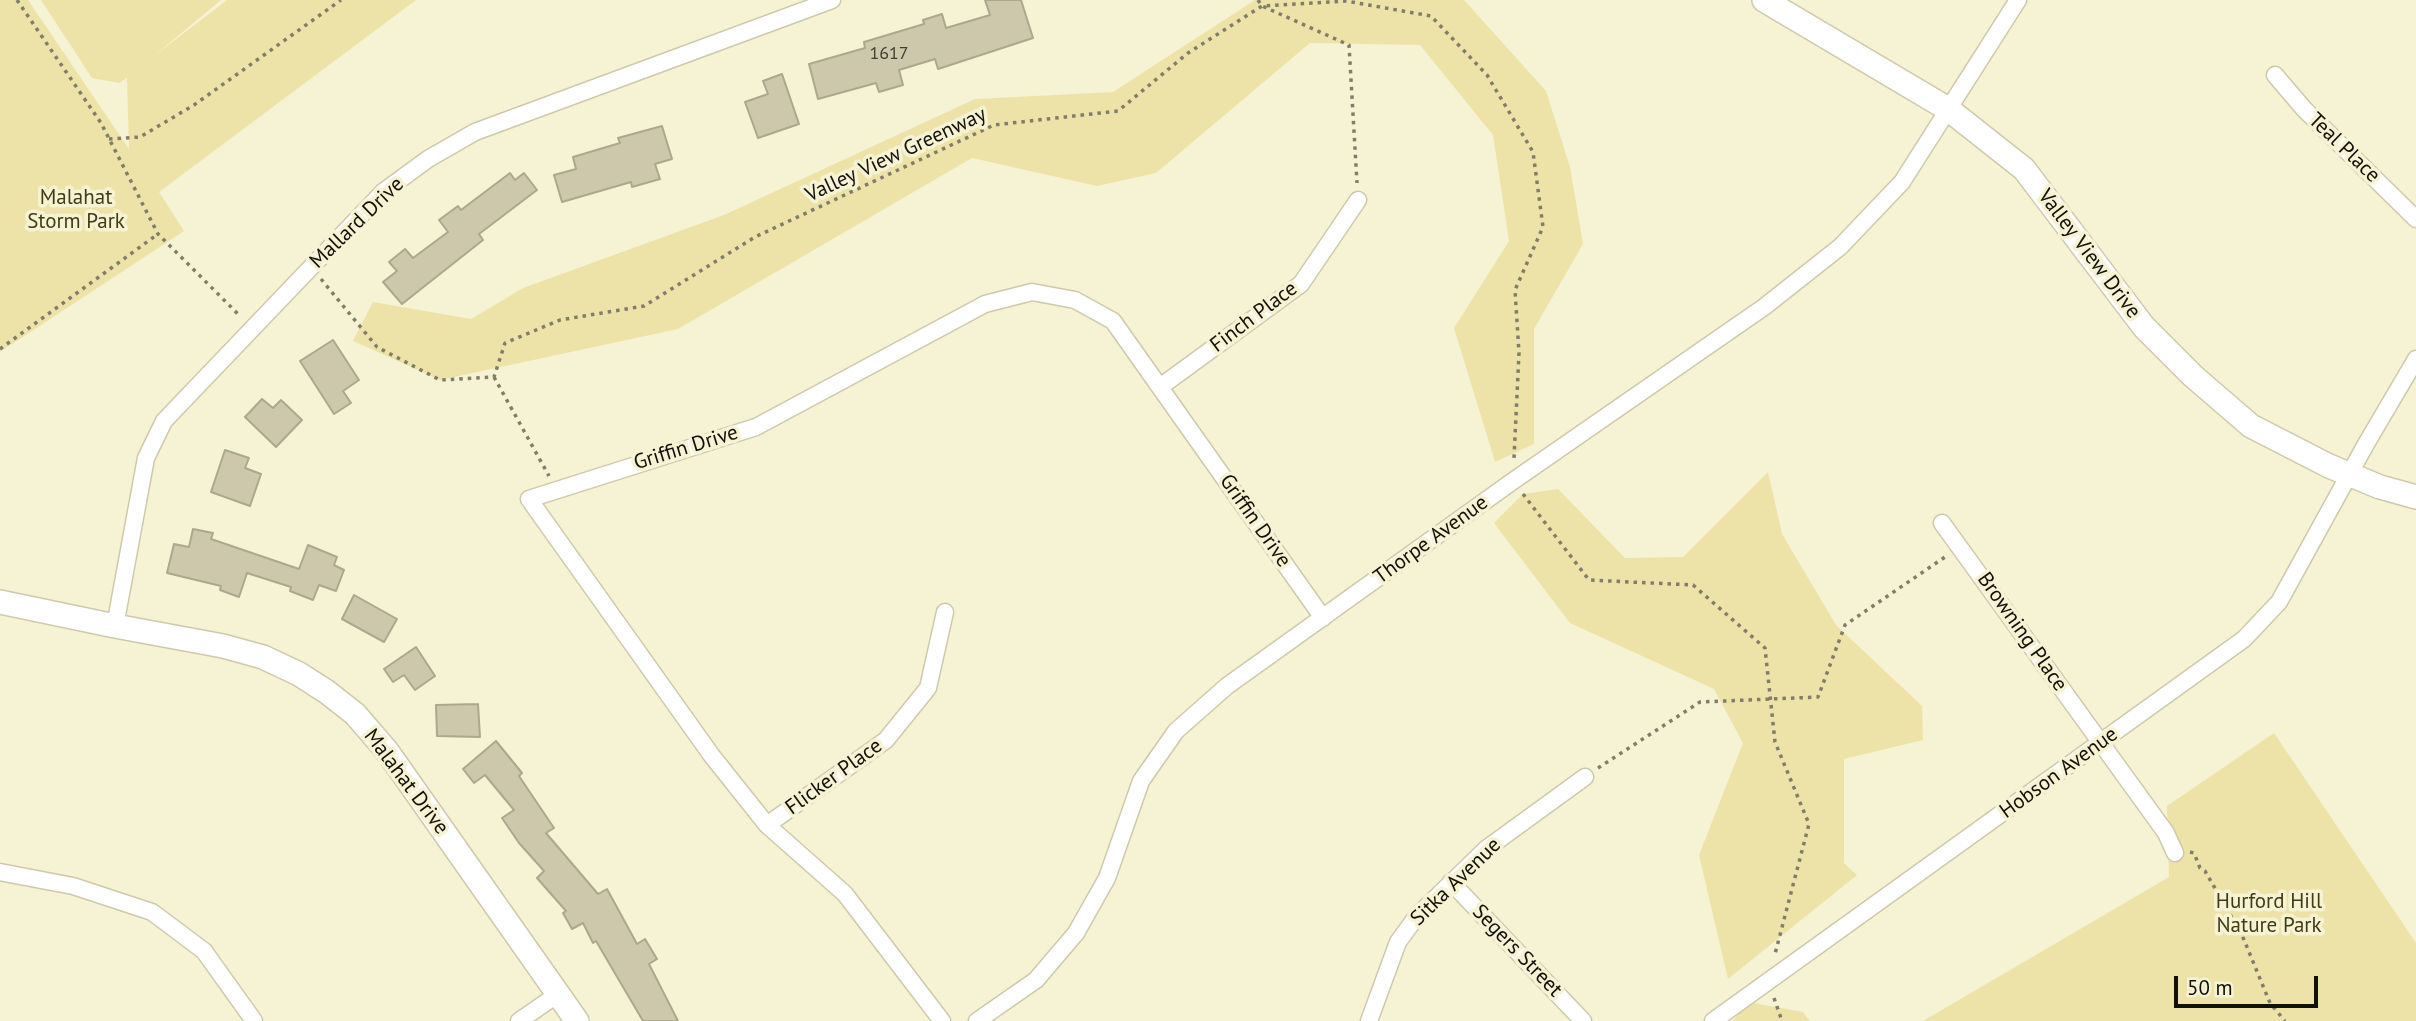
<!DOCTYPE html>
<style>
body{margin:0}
#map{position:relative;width:2416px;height:1021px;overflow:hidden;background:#f6f2d4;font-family:"PT Sans",sans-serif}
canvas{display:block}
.scale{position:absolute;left:2174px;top:976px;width:144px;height:32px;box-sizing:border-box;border:4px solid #121107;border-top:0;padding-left:9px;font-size:21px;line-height:24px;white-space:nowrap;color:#121107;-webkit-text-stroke:5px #f6f2d4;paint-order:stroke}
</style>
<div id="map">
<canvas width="2416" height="1021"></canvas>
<div class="scale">50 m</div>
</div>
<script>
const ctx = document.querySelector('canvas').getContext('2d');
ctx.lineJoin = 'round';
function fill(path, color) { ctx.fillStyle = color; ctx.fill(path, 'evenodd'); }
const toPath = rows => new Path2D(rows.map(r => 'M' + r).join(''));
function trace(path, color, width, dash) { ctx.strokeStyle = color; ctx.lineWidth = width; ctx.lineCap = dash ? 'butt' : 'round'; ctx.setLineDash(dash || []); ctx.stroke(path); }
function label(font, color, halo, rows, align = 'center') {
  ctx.font = font + ' "PT Sans",sans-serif'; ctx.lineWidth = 7; ctx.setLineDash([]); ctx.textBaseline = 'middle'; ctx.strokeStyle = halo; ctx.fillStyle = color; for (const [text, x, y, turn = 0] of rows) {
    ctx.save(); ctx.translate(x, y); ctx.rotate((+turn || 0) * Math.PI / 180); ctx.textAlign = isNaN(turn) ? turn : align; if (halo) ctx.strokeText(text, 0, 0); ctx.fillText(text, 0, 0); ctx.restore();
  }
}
fill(toPath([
 [0,0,28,0,129,149,127,78,119,83,92,78,41,0,221,0,154,56,227,0,416,0,159,192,184,231,0,352],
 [1255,0,1464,0,1546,91,1570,167,1583,244,1534,329,1534,444,1495,462,1454,328,1509,241,1493,135,1420,45,1310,43,1156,173,1097,186,972,158,678,329,440,380,353,341,373,302,471,319,523,288,724,215,975,99,1113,92],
 [1768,472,1782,534,1836,625,1922,706,1923,740,1844,759,1844,863,1857,875,1728,979,1699,855,1743,743,1714,689,1570,623,1494,523,1523,494,1558,489,1625,558,1683,557],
 [2274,733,2416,943,2416,1021,1923,1021,2169,877,2167,806],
 [1748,1002,1803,1012,1810,1021,1733,1021]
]), '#ede3a8');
const building = toPath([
 [985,0,1021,0,1033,38,938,69,935,59,899,70,903,85,879,92,876,83,818,99,809,64,865,48,864,42,924,24,923,20,942,14,946,28,990,15,985,0],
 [782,74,799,124,758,138,745,102,768,94,763,81,782,74],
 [662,126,672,159,655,164,660,179,632,187,631,182,562,202,554,175,576,169,573,157,620,143,618,138,662,126],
 [510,173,515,180,524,173,537,190,479,234,483,240,402,304,383,282,397,271,389,262,405,249,413,258,448,232,439,220,458,206,461,210,510,173],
 [333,340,359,380,343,391,351,403,334,414,300,361,333,340],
 [262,399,273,408,281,400,302,420,276,447,245,417,262,399],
 [225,450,249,458,245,468,261,474,250,506,211,492,225,450],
 [193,529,213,533,211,539,299,569,308,545,337,557,334,565,344,570,336,591,319,585,313,600,290,591,291,587,247,573,239,597,220,590,221,586,167,573,174,544,189,547,193,529],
 [354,595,397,619,384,642,342,619,354,595],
 [416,647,435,676,415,690,404,675,393,682,384,669,416,647],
 [478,704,480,737,437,736,436,705,478,704],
 [496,741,522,773,519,776,554,828,546,833,598,894,607,889,637,944,645,939,657,959,649,964,678,1021,643,1021,596,941,593,943,583,923,572,929,563,913,566,911,537,878,544,871,519,843,502,818,514,810,485,775,474,783,463,769,496,741]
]);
fill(building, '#cdc8ac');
trace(building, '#ada88d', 2);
const street = toPath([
 [2275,75,2304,109,2416,219],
 [1160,387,1301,284,1358,200],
 [1942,523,2166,833,2175,853],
 [115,626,146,458,164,421,383,192,428,159,475,132,832,0],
 [767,825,886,740,928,688,945,612],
 [0,872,73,886,152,912,204,951,254,1021],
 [1451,882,1583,1021],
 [519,1021,558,994],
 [942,1021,845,894,767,825,712,756,529,499,756,427,985,304,1032,292,1075,300,1113,321,1323,618],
 [977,1021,1036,980,1076,933,1107,878,1141,781,1176,731,1227,686,1513,481,1764,307,1840,247,1902,182,2018,0],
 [1369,1021,1398,942,1417,916,1486,849,1585,777],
 [1713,1021,2244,639,2279,602,2366,444,2416,359]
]);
const secondary = toPath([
 [1764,0,1948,109,2024,169,2144,327,2193,376,2251,426,2329,466,2380,487,2416,497],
 [0,602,115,626,223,646,263,657,299,674,327,692,355,714,387,751,577,1021]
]);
trace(street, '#cec9ad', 19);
trace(secondary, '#cec9ad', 26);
trace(toPath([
 [17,0,101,123,158,234,240,316],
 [1258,0,1262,6,1349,45,1357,183],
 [109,139,140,137,194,105,341,0],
 [321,279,377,347,440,380,494,377,505,343,560,320,644,306,755,237,994,125,1118,111,1188,53,1262,6,1346,1,1431,16,1487,75,1533,152,1543,227,1515,290,1519,353,1514,458],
 [0,349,158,234],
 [494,377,549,476],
 [1523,494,1589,580,1693,585,1765,648,1775,742,1809,824,1775,954],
 [1598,768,1700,702,1818,697,1845,625,1945,557],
 [2190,852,2194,853,2200,868,2205,871,2242,935,2270,1003,2285,1021],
 [1774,998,1782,1021]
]), '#807e6a', 3.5, [3.5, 5]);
trace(street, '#fff', 16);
trace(secondary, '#fff', 23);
label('18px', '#413f30', null, [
 ["1617",889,54]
]);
label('21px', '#121107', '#f6f2d4', [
 ["Teal Place",2344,148,44],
 ["Valley View Greenway",896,155,-25],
 ["Mallard Drive",357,223,-44],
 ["Valley View Drive",2089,254,53],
 ["Finch Place",1254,317,-37],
 ["Griffin Drive",686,448,-17],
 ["Griffin Drive",1255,521,55],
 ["Thorpe Avenue",1431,540,-36],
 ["Browning Place",2022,632,55],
 ["Hobson Avenue",2059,773,-36],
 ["Flicker Place",834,777,-36],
 ["Malahat Drive",406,782,53],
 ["Sitka Avenue",1456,882,-44],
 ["Segers Street",1517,951,46]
]);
label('21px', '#423c15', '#f6f2d4', [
 ["Malahat",76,198],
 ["Storm Park",76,222],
 ["Hurford Hill",2269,902],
 ["Nature Park",2269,926]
]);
</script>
